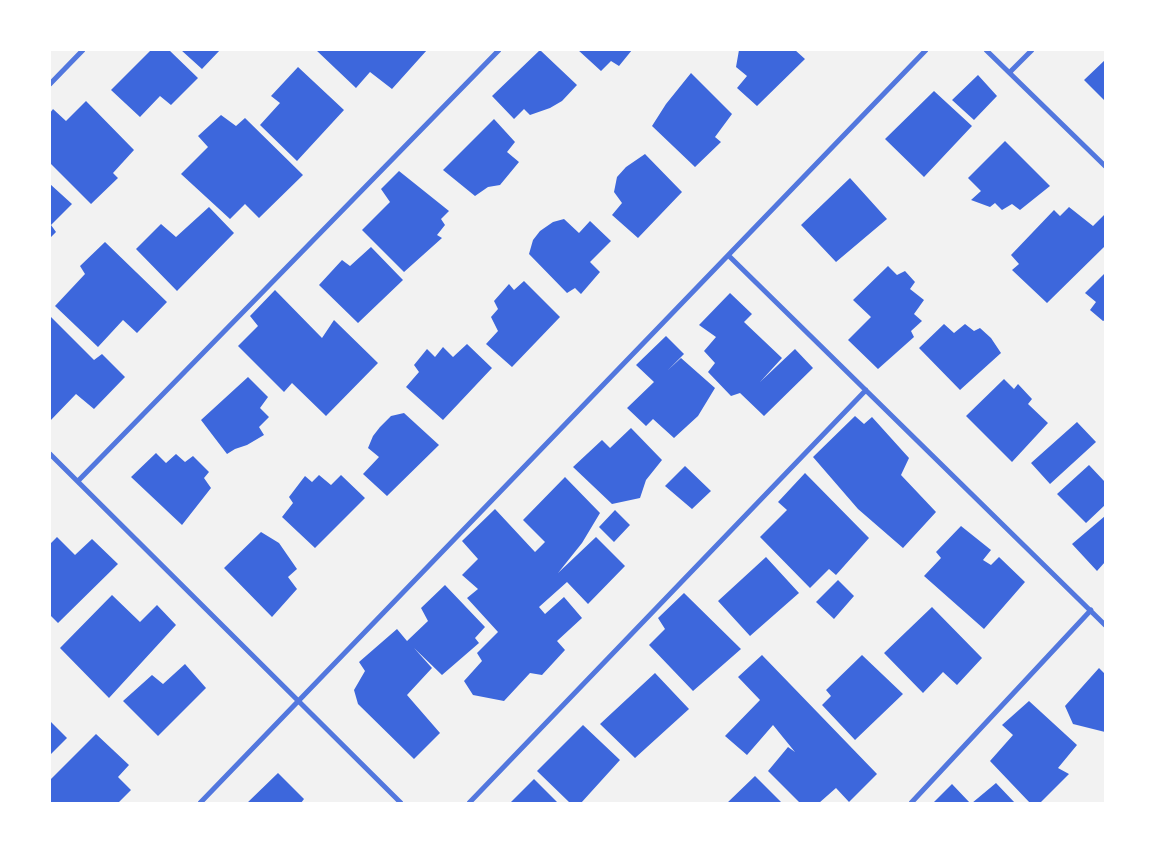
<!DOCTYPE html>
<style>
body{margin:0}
#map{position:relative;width:1155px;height:853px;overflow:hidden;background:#f2f2f2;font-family:Cabin,sans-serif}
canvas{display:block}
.frame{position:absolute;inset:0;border:51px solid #fff;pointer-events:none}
</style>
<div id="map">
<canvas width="1155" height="853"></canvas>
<div class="frame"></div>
</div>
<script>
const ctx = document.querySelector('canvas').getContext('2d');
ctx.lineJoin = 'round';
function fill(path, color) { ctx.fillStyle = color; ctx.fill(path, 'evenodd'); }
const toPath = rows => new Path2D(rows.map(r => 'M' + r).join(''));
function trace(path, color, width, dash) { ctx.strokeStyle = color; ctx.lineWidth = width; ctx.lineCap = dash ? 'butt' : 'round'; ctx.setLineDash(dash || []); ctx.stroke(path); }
fill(toPath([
 [151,50,169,50,198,78,171,105,160,96,140,117,111,90],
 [181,50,220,50,202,69],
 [316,50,427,50,392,89,370,72,356,88],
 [540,50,577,85,562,101,550,108,530,115,524,109,514,119,492,96],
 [578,50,632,50,619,66,611,61,601,71],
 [739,50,795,50,805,59,757,106,737,88,747,76,736,67],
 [1105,60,1105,101,1084,80],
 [298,67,344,110,297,161,260,125,280,103,271,96],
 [691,73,732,114,715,137,721,142,695,167,652,126,666,104],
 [978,75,997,96,974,120,952,100],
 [934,91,972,126,924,177,885,139],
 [86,101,134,150,113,173,118,178,91,204,50,163,50,113,53,109,66,121],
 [221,115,236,126,245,118,303,175,259,218,245,204,230,219,181,174,208,147,198,136],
 [494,119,515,142,507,152,519,162,500,185,488,187,475,196,443,170],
 [1005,141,1050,186,1020,210,1012,204,1002,210,995,203,990,207,971,200,981,191,968,178],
 [645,154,682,192,638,238,612,215,622,203,614,192,617,177,626,167],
 [399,171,449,211,441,219,445,225,437,235,442,238,404,272,362,230,390,202,381,189],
 [850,178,887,219,836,262,801,225],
 [50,184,72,204,51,225,56,232,50,238],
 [209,207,234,233,177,291,136,249,161,224,176,237],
 [1069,207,1093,226,1105,214,1105,249,1104,247,1047,303,1012,270,1019,264,1011,255,1054,210,1060,216],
 [564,219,579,233,590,221,611,241,590,262,600,272,581,294,575,288,567,293,529,254,533,240,540,231,553,222],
 [105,242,167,302,137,333,123,320,98,347,55,306,85,274,80,266],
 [371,247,403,280,358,323,319,285,342,260,350,266],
 [888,266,897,275,905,271,915,282,910,289,924,300,914,314,922,321,911,331,914,337,878,369,848,340,871,317,853,300],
 [1105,273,1105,320,1103,321,1090,310,1096,302,1085,293],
 [524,281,560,317,512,367,486,344,498,331,491,317,498,309,494,301,509,284,514,290],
 [275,290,322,338,334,320,378,363,326,416,292,383,284,392,238,346,258,326,250,316],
 [730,293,752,314,744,322,782,358,760,382,795,349,813,368,764,416,740,393,731,396,708,372,715,363,704,351,716,337,699,325],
 [50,316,94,360,102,354,125,377,94,409,76,394,50,421],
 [944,324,954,333,965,324,974,331,980,328,991,338,1001,353,960,390,919,348],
 [666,336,684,354,668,370,681,358,715,388,698,416,674,438,653,419,646,426,627,408,654,382,636,365],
 [467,344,492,368,443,420,406,387,419,372,414,365,427,349,435,357,443,347,453,357],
 [248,377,268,397,260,408,269,417,259,427,264,435,247,445,235,449,227,454,201,420],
 [1004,379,1014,389,1018,384,1032,399,1028,404,1048,423,1012,462,966,416],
 [404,413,439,445,387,496,363,474,379,457,368,448,373,436,380,427,391,416],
 [855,416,864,424,872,417,909,458,901,475,936,512,903,548,858,509,813,457],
 [1077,422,1096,442,1050,484,1031,463],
 [631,428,662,460,646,480,640,498,612,504,573,467,602,440,610,448],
 [156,453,166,463,176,454,185,462,193,456,209,472,204,478,211,488,182,525,131,477],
 [1089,465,1105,482,1105,505,1086,523,1057,494],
 [685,466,711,491,692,509,665,486],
 [805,473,869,538,836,575,829,569,810,588,760,537,787,510,778,502],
 [319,475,331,485,341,475,365,498,315,548,282,517,293,503,289,497,305,476,312,482],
 [565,477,600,513,582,543,558,573,596,537,625,566,588,604,567,582,539,607,545,614,564,597,582,618,557,641,565,650,542,675,530,673,504,701,473,695,464,681,482,661,477,653,498,632,467,598,478,589,462,575,478,559,462,541,495,509,535,552,545,542,523,520],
 [615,510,630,525,614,542,599,527],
 [1105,516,1105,562,1097,571,1072,544],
 [961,526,991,550,983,560,991,565,999,557,1025,582,984,629,924,576,941,558,936,552],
 [261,532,279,543,297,569,288,577,297,589,272,617,224,568],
 [57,537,75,555,92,539,118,564,58,623,50,615,50,544],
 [766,557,799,593,750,636,718,601],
 [838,580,854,596,834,619,816,602],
 [445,585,485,627,475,638,479,643,442,675,414,648,432,668,407,695,440,733,414,759,358,704,354,690,365,671,359,662,397,629,407,641,428,621,421,608],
 [684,593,741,649,693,691,649,645,665,629,658,618],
 [112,595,140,622,157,605,176,625,109,698,60,648],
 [932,607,982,658,957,685,943,672,923,693,884,653],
 [762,655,877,774,849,802,836,788,819,803,800,803,768,771,788,747,795,752,773,725,747,755,725,736,760,700,738,677],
 [862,655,903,694,855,740,822,705,831,696,826,690],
 [185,664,206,688,158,736,123,701,152,675,163,684],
 [1099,668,1105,674,1105,732,1073,724,1065,706],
 [655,673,689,709,635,758,600,724],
 [1029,701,1077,745,1058,768,1069,774,1040,803,1030,803,990,761,1013,735,1002,725],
 [50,721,67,738,50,755],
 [583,725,620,760,581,803,570,803,537,771],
 [96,734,129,765,118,777,131,790,118,803,50,803,50,780],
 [278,773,304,799,301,803,247,803],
 [755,776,782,803,727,803],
 [534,779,558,803,510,803],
 [996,783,1015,803,972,803],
 [952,784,970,803,933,803]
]), '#3d67dc');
trace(toPath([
 [986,50,1105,166],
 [1010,72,1032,50],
 [50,84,83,50],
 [729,256,1105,625],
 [50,454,401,803],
 [78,481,499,50],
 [200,803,926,50],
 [469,803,866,390],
 [911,803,1091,610]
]), '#5277de', 5);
</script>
